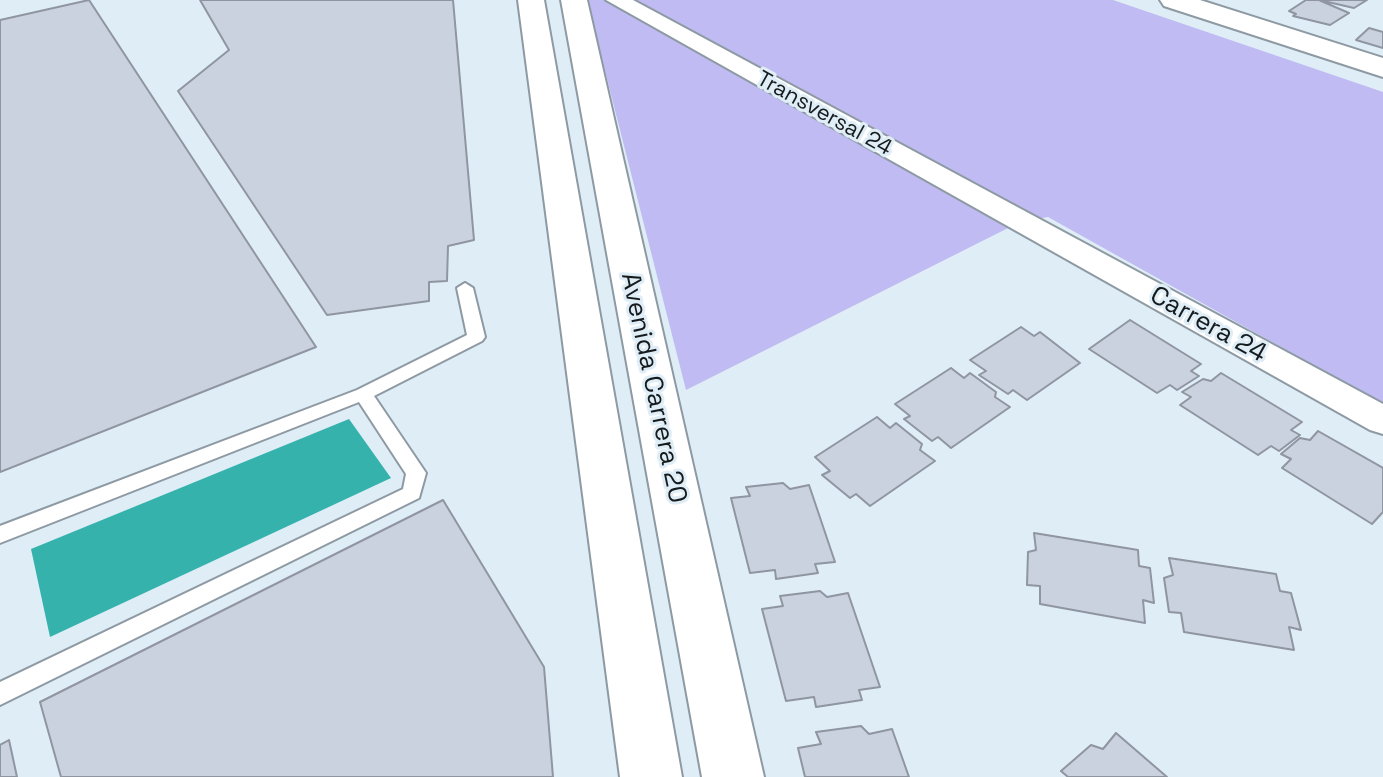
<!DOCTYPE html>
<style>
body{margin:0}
canvas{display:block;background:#dfedf6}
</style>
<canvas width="1383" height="777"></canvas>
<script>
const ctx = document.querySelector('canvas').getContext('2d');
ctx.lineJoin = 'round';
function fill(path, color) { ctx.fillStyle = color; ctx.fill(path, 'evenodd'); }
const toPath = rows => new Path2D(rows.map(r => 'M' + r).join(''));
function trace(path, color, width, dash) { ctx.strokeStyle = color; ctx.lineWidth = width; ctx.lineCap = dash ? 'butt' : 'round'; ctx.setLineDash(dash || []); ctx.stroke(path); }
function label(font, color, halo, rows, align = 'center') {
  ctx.font = font + ' "Space Grotesk",sans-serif'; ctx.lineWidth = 6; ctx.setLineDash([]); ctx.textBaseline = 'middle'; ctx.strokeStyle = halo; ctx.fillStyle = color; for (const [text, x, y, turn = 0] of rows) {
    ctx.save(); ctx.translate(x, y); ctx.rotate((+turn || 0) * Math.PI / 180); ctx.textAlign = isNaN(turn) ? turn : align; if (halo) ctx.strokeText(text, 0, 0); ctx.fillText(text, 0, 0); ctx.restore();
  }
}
fill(toPath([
 [587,0,1113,0,1383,92,1383,404,1048,217,1020,222,686,390]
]), '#c0bbf2');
fill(toPath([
 [349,419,391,478,50,637,31,549]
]), '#36b2ad');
const building = toPath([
 [89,0,316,347,0,472,0,20,89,0],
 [200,0,453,0,474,240,448,246,447,281,429,282,429,301,327,315,178,91,229,50,200,0],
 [1306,0,1319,0,1349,13,1330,25,1293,16,1296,14,1289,11,1306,0],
 [1319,0,1367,0,1354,8,1319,0],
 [1369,28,1383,32,1383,48,1356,40,1369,28],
 [1130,320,1201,364,1191,371,1199,376,1177,390,1170,385,1157,393,1089,349,1130,320],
 [1021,327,1034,336,1040,332,1080,363,1027,400,1013,390,1008,394,979,375,986,371,970,360,1021,327],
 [951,368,964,378,970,373,996,392,995,397,1010,407,951,448,938,437,932,441,904,419,910,416,895,404,951,368],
 [1221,373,1302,422,1291,430,1300,435,1279,451,1271,446,1258,455,1180,405,1191,397,1182,392,1203,379,1211,381,1221,373],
 [877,417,890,428,896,423,922,444,920,450,935,461,870,506,856,494,850,498,822,475,830,471,815,457,877,417],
 [1318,431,1383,468,1383,512,1372,524,1282,468,1291,459,1281,454,1300,438,1310,440,1318,431],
 [783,483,790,489,809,485,835,562,815,564,818,573,776,579,775,570,750,573,731,498,750,496,746,487,783,483],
 [443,500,544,667,553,777,61,777,40,702,443,500],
 [1034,533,1138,550,1139,566,1150,568,1154,603,1143,600,1145,623,1040,604,1040,586,1027,585,1028,552,1036,550,1034,533],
 [1169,558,1276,574,1280,591,1291,593,1301,630,1289,627,1294,650,1184,632,1181,613,1169,612,1164,578,1173,575,1169,558],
 [820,591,827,597,848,593,880,687,859,690,862,700,816,707,814,697,786,701,762,609,783,606,780,596,820,591],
 [861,726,869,734,892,729,909,777,805,777,798,748,821,744,816,732,861,726],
 [1116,733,1167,777,1068,777,1061,771,1091,745,1103,749,1116,733],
 [9,740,17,777,0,777,0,745,9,740]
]);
fill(building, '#cbd2df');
trace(building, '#8f95a1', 2);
const lane = toPath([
 [465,283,473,288,485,337,482,341,374,396,426,473,419,498,0,705,0,682,403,489,406,474,359,402,0,543,0,526,357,390,467,335,457,288,465,283]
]);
const street = toPath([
 [606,0,633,0,1383,404,1383,434,1370,430,606,0]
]);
const secondary = toPath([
 [518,0,544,0,682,777,620,777,518,0],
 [561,0,587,0,764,777,702,777,561,0],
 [1160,0,1200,0,1383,58,1383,77,1164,6,1160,0]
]);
trace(lane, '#8e9aa3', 4);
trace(street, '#8e9aa3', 4);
trace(secondary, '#8e9aa3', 4);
fill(lane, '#fff');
fill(street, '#fff');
fill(secondary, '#fff');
label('22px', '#151a1d', '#dfedf6', [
 ["Transversal 24",824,114,29]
]);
label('26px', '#151a1d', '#dfedf6', [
 ["Carrera 24",1208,325,29],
 ["Avenida Carrera 20",653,388,78]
]);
</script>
